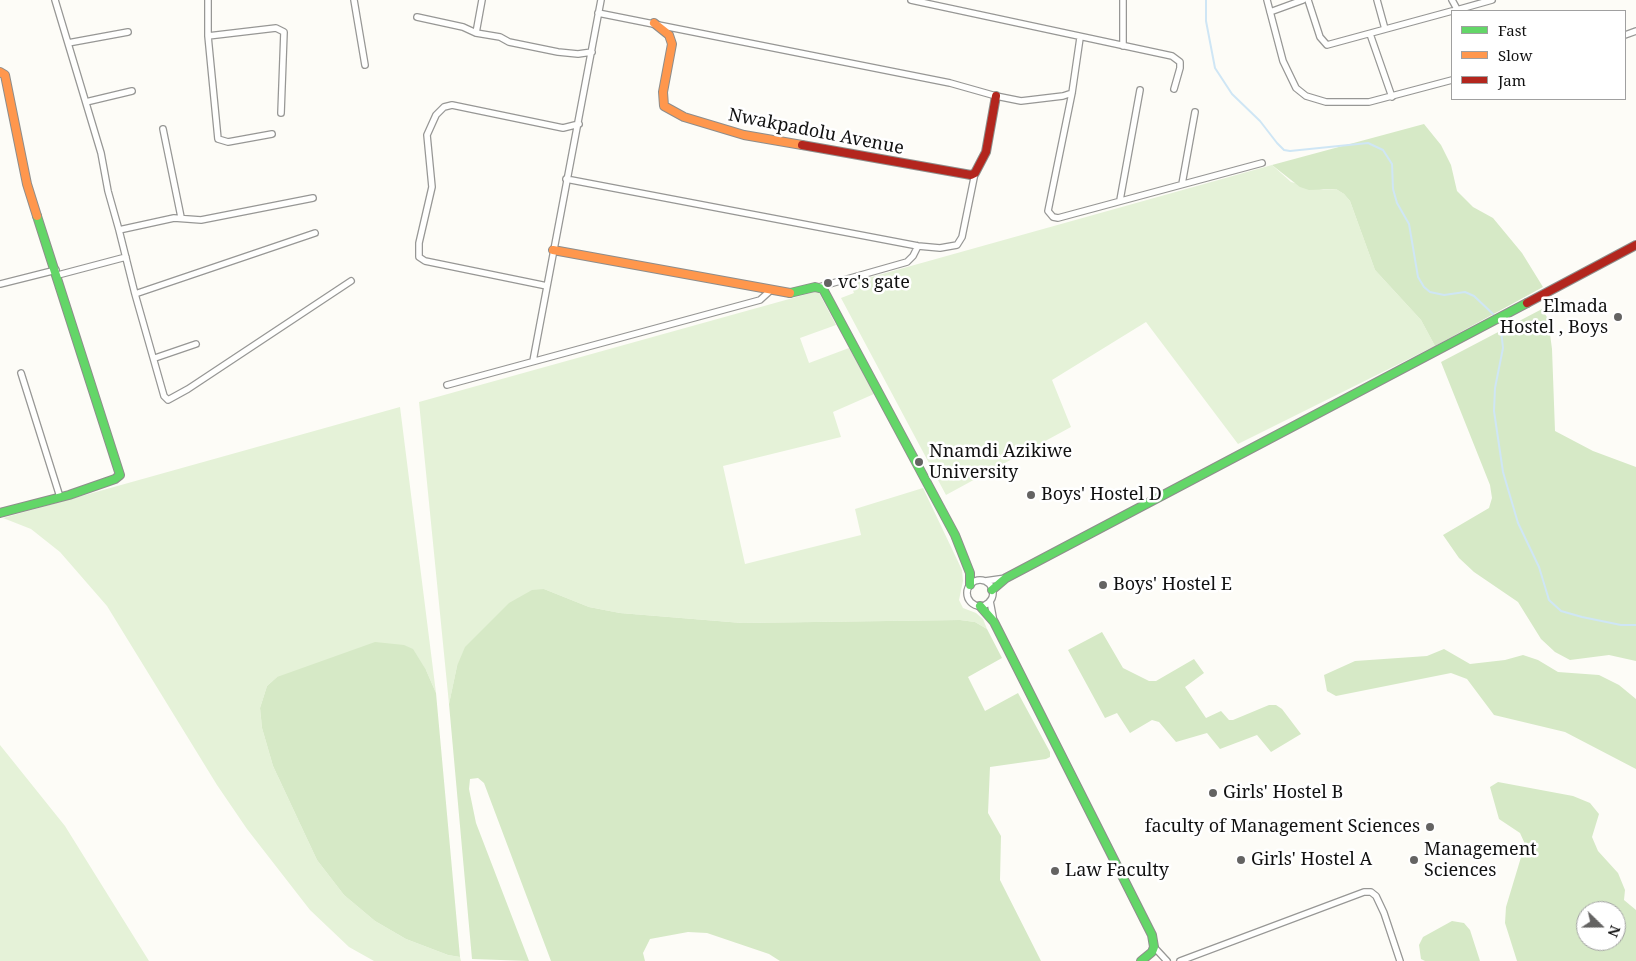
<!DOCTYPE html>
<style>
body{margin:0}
#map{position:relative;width:1636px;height:961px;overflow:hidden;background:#fdfcf7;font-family:"Noto Serif",serif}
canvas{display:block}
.legend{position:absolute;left:1451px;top:10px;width:175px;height:90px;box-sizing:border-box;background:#fff;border:1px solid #a0a0a0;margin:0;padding:6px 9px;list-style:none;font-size:15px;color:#111}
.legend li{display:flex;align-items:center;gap:10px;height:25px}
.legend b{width:25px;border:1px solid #a0a0a0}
.north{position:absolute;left:1576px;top:901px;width:50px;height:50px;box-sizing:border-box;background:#fff;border:1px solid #a0a0a0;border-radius:50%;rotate:112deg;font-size:14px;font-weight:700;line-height:20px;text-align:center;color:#111}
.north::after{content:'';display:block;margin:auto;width:18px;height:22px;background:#646362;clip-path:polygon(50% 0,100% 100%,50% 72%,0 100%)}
</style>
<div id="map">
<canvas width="1636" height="961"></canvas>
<ul class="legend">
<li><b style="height:6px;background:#63d668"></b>Fast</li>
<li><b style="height:6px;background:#ff974d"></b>Slow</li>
<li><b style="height:6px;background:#b3261e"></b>Jam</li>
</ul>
<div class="north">N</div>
</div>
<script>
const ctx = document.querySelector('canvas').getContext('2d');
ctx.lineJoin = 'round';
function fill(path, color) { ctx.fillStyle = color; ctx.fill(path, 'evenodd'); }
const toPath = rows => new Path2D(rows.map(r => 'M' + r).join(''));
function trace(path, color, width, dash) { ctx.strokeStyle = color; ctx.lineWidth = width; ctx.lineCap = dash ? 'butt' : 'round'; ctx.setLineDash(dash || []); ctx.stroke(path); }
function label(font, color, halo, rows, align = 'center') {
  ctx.font = font + ' "Noto Serif",serif'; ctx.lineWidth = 5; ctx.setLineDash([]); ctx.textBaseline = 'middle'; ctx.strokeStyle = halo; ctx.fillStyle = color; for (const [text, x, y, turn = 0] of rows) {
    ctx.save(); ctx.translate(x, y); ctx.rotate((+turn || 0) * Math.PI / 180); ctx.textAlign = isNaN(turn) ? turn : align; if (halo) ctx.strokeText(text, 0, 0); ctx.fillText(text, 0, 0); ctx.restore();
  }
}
fill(toPath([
 [1272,165,1291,182,1323,190,1336,189,1344,194,1350,201,1375,270,1421,320,1435,346,1238,444,1146,322,1052,380,1071,427,946,495,841,298,854,293,850,283],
 [818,291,836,325,800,338,809,363,849,348,874,394,833,412,841,437,723,466,745,564,861,535,855,509,923,488,962,570,963,581,959,600,963,608,976,613,983,619,987,629,975,622,960,620,742,623,620,613,589,607,544,589,457,666,449,704,419,402],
 [400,407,436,693,426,670,277,677,267,686,260,708,262,728,273,766,317,860,344,895,375,921,406,939,448,955,460,957,461,961,374,961,349,947,310,910,247,829,217,785,107,606,60,552,31,529,3,518],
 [0,745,65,826,149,961,0,961]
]), '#e5f2d8');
fill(toPath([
 [1424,124,1441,145,1451,165,1457,191,1473,207,1493,218,1522,253,1543,287,1435,346,1421,320,1375,270,1350,201,1344,194,1336,189,1309,190,1300,187,1272,165],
 [1542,309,1548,319,1552,349,1555,431,1593,451,1636,467,1636,661,1609,655,1570,660,1555,652,1541,639,1518,602,1474,572,1459,558,1443,535,1489,508,1492,498,1490,485,1441,362],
 [544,589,589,607,620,613,742,623,960,620,975,622,987,629,1002,658,968,677,985,711,1018,693,1050,752,1050,757,1046,759,990,767,988,813,1001,836,1000,880,1041,961,780,961,769,954,707,933,688,932,650,939,643,953,645,961,551,961,484,783,478,778,470,779,469,789,476,823,529,961,472,959,449,704,457,666,465,647,509,603,532,590],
 [1102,632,1123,668,1149,681,1156,681,1194,659,1204,673,1185,687,1206,718,1221,711,1229,720,1233,720,1269,705,1276,705,1282,709,1301,734,1271,752,1257,735,1220,749,1207,733,1176,742,1159,722,1152,720,1130,733,1117,713,1105,718,1068,650],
 [375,642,404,645,413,649,426,670,436,693,460,957,448,955,406,939,375,921,344,895,317,860,273,766,262,728,260,708,267,686,277,677],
 [1444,649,1470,664,1505,660,1523,655,1538,660,1558,672,1599,675,1619,685,1636,699,1636,769,1565,732,1494,715,1467,679,1451,673,1336,696,1327,691,1324,675,1355,661,1427,656],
 [1498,782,1573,796,1590,803,1599,814,1592,837,1598,851,1618,873,1625,890,1624,900,1636,910,1636,961,1517,961,1505,923,1506,907,1525,844,1520,833,1499,819,1490,787],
 [1586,911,1616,911,1616,941,1586,941],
 [1452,921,1464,923,1470,930,1480,961,1425,961,1421,959,1419,945,1423,937]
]), '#d6e9c6');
trace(toPath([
 [1206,0,1206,21,1215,68,1232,94,1260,121,1277,143,1284,150,1290,151,1368,143,1383,150,1392,164,1393,189,1397,203,1409,224,1418,277,1424,287,1430,292,1444,295,1465,292,1474,296,1493,314],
 [1501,330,1503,348,1495,388,1494,411,1503,472,1518,523,1539,567,1549,600,1561,611,1582,617,1621,625,1636,625]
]), '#cfe6f5', 2);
const street = toPath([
 [55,0,101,153,108,191,119,230,174,218,201,220,313,198],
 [208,0,208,36,276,28,284,32,281,113],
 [354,0,365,65],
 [911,0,1172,56,1180,62,1180,68,1174,89],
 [1123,0,1123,46],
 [1267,0,1283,61,1296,88,1306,96,1326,102,1369,102,1452,80],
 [1308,0,1320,37,1327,45,1452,11],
 [1377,0,1385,29],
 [1452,0,1457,9],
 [1453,11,1492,0],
 [1270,12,1303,0],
 [598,13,950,83,996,96,1021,101,1063,96,1072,93],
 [417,17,463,27,476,33,500,37,509,42,558,52,578,54,592,52],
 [476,33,482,0],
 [1370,34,1392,97],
 [1625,35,1636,31],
 [208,36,218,139,228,142,272,134],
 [1080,38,1072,93,1048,211,1053,217,1058,218,1262,163],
 [68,43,128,32],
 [86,102,132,91],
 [163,129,181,217],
 [566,179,918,246,940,248,957,245,962,237,975,173],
 [1182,184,1195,112],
 [1120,200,1140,90],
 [119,230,135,294,164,396,168,400,188,389,351,281],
 [58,275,126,257],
 [0,284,56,270],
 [547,286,425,261,419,257,419,243,432,187,427,135,436,115,444,107,452,105,563,128,579,124],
 [819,287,907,262,913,256,918,246],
 [135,294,315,233],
 [155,358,196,344],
 [533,361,601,0],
 [21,373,60,497],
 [447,385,760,300,771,290],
 '967 593a13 13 0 1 1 26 0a13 13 0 1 1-26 0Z',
 [985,581,1006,578],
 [990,601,994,622],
 [1154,947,1167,961],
 [1180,961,1364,892,1371,892,1376,896,1384,913,1400,961]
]);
const fast = toPath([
 [790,293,815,287,823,289,955,535,970,573,970,585],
 [0,513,69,495,115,479,120,475,37,216],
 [992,590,1006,578,1527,303],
 [980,606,994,622,1152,935,1154,947,1152,952,1141,961]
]);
const slow = toPath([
 [654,23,669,35,672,44,663,92,664,106,684,117,744,135,802,145],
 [0,72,5,75,27,184,37,216],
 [553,250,790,293]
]);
const jam = toPath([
 [802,145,971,175,975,173,986,152,996,96],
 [1527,303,1636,245]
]);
trace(street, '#979795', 8);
trace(fast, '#8e8d8b', 10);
trace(slow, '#8e8d8b', 10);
trace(jam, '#8e8d8b', 10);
trace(street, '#fffffe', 5.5);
trace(fast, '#63d668', 8);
trace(slow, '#ff974d', 8);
trace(jam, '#b3261e', 8);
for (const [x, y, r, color] of [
 [828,283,5,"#646362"],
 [1618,317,5,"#646362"],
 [919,462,5,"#646362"],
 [1031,495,5,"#646362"],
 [1103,585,5,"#646362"],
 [1213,793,5,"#646362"],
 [1430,827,5,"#646362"],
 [1241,860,5,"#646362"],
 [1414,860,5,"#646362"],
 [1055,871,5,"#646362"]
]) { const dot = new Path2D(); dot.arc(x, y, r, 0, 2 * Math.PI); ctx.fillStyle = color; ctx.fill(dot); trace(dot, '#fff', 2); }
label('18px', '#111', '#fff', [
 ["Nwakpadolu Avenue",816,132,11]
]);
label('18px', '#111', '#fff', [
 ["vc's gate",838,283],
 ["Elmada",1608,307,"right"],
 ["Hostel , Boys",1608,328,"right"],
 ["Nnamdi Azikiwe",929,452],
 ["University",929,473],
 ["Boys' Hostel D",1041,495],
 ["Boys' Hostel E",1113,585],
 ["Girls' Hostel B",1223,793],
 ["faculty of Management Sciences",1420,827,"right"],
 ["Management",1424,850],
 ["Sciences",1424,871],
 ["Girls' Hostel A",1251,860],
 ["Law Faculty",1065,871]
], 'left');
</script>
